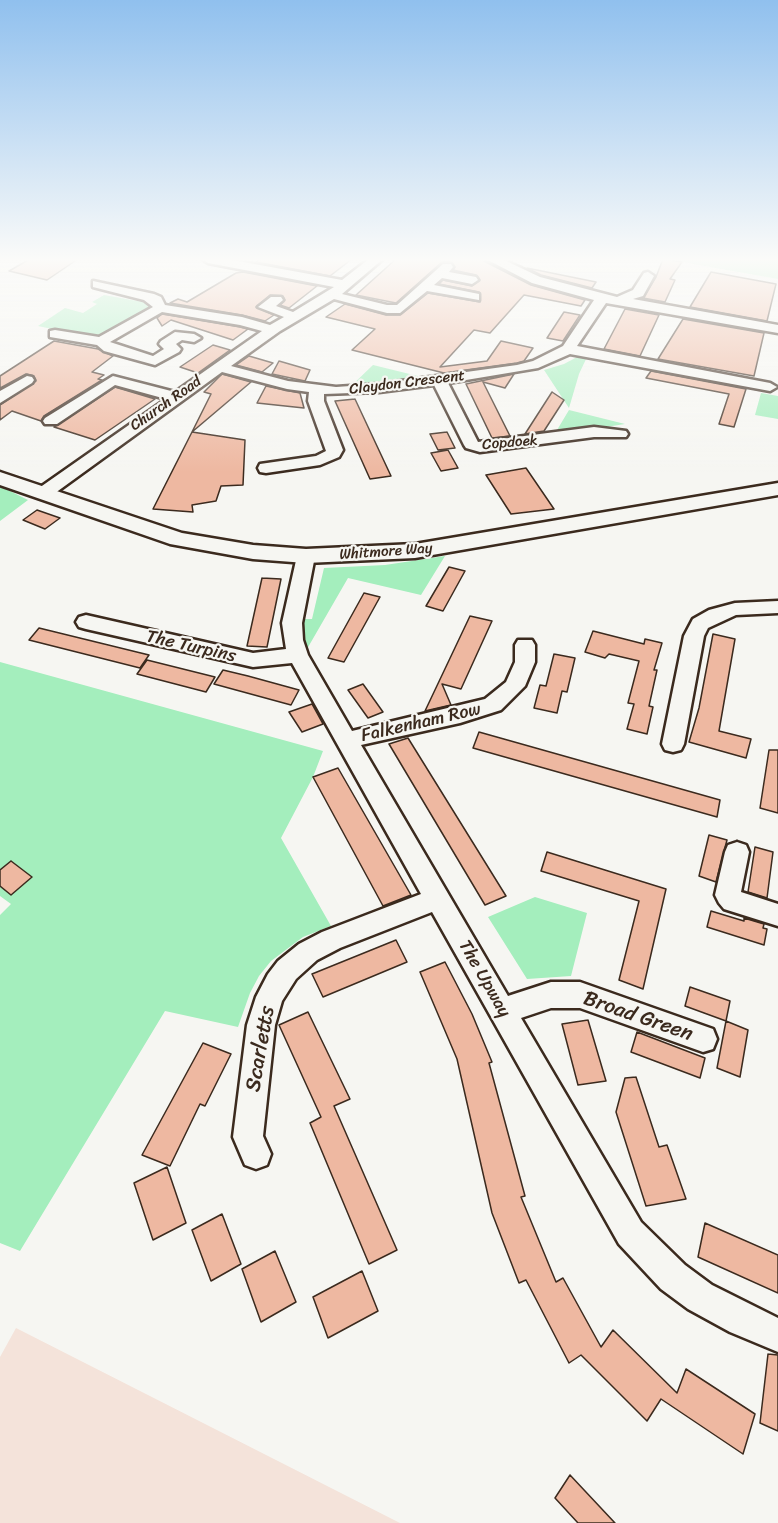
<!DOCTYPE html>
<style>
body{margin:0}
canvas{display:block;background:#f6f6f2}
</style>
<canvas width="778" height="1523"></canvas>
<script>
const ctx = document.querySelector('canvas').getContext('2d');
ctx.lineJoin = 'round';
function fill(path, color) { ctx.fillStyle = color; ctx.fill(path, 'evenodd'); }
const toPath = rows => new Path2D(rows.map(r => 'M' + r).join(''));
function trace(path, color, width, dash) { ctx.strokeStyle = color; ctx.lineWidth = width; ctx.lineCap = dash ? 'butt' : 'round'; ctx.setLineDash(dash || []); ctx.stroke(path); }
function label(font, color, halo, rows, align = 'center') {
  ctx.font = font + ' Sriracha,sans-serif'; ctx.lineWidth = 4.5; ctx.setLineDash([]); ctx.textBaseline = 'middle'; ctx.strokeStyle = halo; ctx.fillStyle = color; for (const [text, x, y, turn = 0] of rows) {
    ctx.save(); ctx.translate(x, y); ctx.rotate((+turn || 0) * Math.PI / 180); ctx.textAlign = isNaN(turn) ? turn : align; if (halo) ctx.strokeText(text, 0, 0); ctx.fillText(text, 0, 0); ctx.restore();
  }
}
fill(toPath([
 [16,1328,400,1523,0,1523,0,1357]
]), '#f4e3da');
fill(toPath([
 [667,259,778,259,778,279,721,269],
 [104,295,143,302,149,307,105,337,95,338,38,326,65,308,83,313,97,304,92,302],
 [579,356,587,357,579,374,569,408,544,370,564,364],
 [373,365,426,378,350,387],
 [761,393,778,396,778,419,755,415],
 [569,410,625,424,554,435],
 [0,486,28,500,0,521],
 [445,556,421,595,348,578,307,649,302,636,301,619,312,619,324,568,385,565],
 [0,662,323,751,313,777,281,838,331,926,303,937,271,961,259,976,250,993,238,1027,165,1011,20,1251,0,1243,0,915,11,904,0,896],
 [535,897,587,913,571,976,527,979,488,917]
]), '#a4eebd');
const building = toPath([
 [30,259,78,259,47,280,9,271,30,259],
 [260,259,352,259,330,276,256,262,260,259],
 [396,259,480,259,531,285,585,300,581,306,524,295,490,333,474,330,440,367,487,361,501,341,533,348,524,361,517,363,444,373,352,350,375,329,326,317,345,304,386,315,400,315,428,293,480,302,479,292,439,284,443,280,472,286,480,280,476,275,453,270,455,267,451,262,442,262,396,303,356,295,396,259],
 [663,259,682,262,670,279,675,280,665,302,643,298,656,277,663,259],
 [527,268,596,282,592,288,541,275,527,268],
 [243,272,317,286,289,308,280,305,285,300,283,296,270,295,256,307,274,315,265,321,242,315,170,303,178,299,187,302,236,273,243,272],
 [711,272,776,284,767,321,690,307,711,272],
 [625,309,659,315,640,356,604,349,625,309],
 [564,312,580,315,563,341,547,338,564,312],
 [162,314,240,327,248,329,233,340,171,320,162,326,157,318,162,314],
 [683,319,764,333,754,376,658,359,683,319],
 [54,341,98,349,113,356,92,372,104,375,98,379,102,380,44,416,41,421,12,411,0,420,0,405,36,381,34,376,26,374,0,388,0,376,54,341],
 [213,345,230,350,198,373,180,367,213,345],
 [249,356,273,363,262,372,236,365,249,356],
 [279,361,310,370,305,381,272,374,279,361],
 [651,371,746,389,734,427,719,424,729,394,646,378,651,371],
 [222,374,251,382,192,432,211,394,204,392,222,374],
 [514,374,505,388,483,382,510,436,492,438,466,384,514,374],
 [266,386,300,393,304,408,257,403,266,386],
 [115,387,155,399,95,440,54,427,115,387],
 [552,392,564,400,544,431,525,434,552,392],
 [355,399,391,476,370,479,335,401,355,399],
 [192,432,245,440,243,485,221,486,216,501,192,505,193,512,153,509,192,432],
 [447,432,455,448,438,450,430,434,447,432],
 [448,450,458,468,441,471,431,453,448,450],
 [526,468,554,509,511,514,486,475,526,468],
 [37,510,60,518,45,529,23,520,37,510],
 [449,567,465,571,443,611,426,606,449,567],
 [262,578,281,579,267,647,247,646,262,578],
 [364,593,380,597,344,662,328,658,364,593],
 [470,616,492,621,461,689,442,684,451,705,425,711,470,616],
 [39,628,149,655,140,668,29,640,39,628],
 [593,631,644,644,645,639,662,643,654,670,657,670,649,706,653,707,647,734,627,729,634,704,628,703,639,661,609,654,605,658,585,652,593,631],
 [713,634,735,639,719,731,751,739,746,758,689,742,699,708,713,634],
 [554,654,575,658,567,692,562,691,557,713,534,708,540,685,546,686,554,654],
 [147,660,215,677,206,692,137,674,147,660],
 [223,670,248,676,299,690,291,705,214,684,223,670],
 [363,684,383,712,368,718,348,690,363,684],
 [312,704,323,724,302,732,289,712,312,704],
 [479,732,720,800,717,817,473,748,479,732],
 [408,738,506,896,485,905,389,744,408,738],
 [769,750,778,750,778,813,760,808,769,750],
 [338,768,411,895,383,906,313,777,338,768],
 [709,835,727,840,716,882,699,876,709,835],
 [755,847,773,852,767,898,748,892,755,847],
 [547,852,666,889,643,989,619,980,639,901,541,871,547,852],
 [11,861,32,877,11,895,0,886,0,870,11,861],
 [711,911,744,921,744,918,764,924,763,928,767,929,764,945,707,927,711,911],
 [396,940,407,962,323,997,312,974,396,940],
 [445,962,472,1014,492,1062,489,1063,525,1196,521,1197,556,1282,563,1278,601,1347,613,1330,677,1393,686,1369,755,1414,743,1454,661,1399,647,1421,581,1355,569,1363,526,1280,519,1283,492,1213,457,1059,420,972,445,962],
 [690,987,730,1001,726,1021,685,1006,690,987],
 [308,1012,350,1099,334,1106,397,1250,369,1264,310,1123,321,1117,279,1025,308,1012],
 [588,1020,606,1081,578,1085,562,1024,588,1020],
 [726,1021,748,1030,740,1077,717,1068,726,1021],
 [637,1032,705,1058,700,1078,631,1052,637,1032],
 [203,1043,231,1054,205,1106,200,1104,170,1166,142,1155,203,1043],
 [636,1077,659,1147,667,1145,686,1199,646,1206,616,1112,625,1078,636,1077],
 [167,1167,186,1223,153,1240,134,1183,167,1167],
 [222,1214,241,1264,211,1281,192,1230,222,1214],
 [705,1223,778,1255,778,1293,698,1257,705,1223],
 [275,1251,296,1302,261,1322,242,1269,275,1251],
 [362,1271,378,1311,328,1338,313,1297,362,1271],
 [768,1354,778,1355,778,1431,760,1423,768,1354],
 [570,1475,615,1523,578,1523,555,1498,570,1475]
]);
fill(building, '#eeb8a1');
trace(building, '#3b2a1e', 1.5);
const minor = toPath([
 [202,259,227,259,342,280,369,259,383,259,342,294,387,305,397,305,443,264,451,264,453,267,449,272,476,277,478,280,472,284,442,278,434,285,479,294,479,300,427,291,400,313,387,313,334,299,280,331,231,366,288,381,336,387,379,384,517,365,533,361,563,346,594,300,532,283,486,259,502,259,540,277,617,297,633,290,644,273,648,272,654,276,643,296,633,299,778,325,778,333,606,303,577,346,770,383,777,387,770,391,570,354,538,368,448,383,478,442,594,427,626,431,628,434,626,437,594,437,480,452,466,448,464,445,434,385,379,392,324,394,324,401,343,450,339,457,320,465,266,473,260,472,258,468,260,464,316,456,326,451,308,401,309,392,287,389,222,372,51,496,39,496,36,492,39,488,166,399,115,385,57,424,45,424,43,421,45,418,113,376,175,392,262,331,240,325,162,312,110,342,153,356,164,349,159,344,161,341,175,332,194,334,201,338,194,342,182,340,176,344,181,349,179,352,155,365,104,351,97,345,50,337,50,331,55,330,99,337,153,307,144,300,93,287,93,281,154,294,161,297,165,305,242,317,270,325,284,317,258,307,271,297,281,297,283,300,276,306,293,312,334,287,208,263,202,259],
 [27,376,32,377,34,380,32,383,0,403,0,391,27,376],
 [306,550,315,556,302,623,303,640,308,655,352,731,485,699,506,682,515,662,515,645,518,640,532,640,535,645,535,662,525,686,501,710,460,723,361,745,508,996,551,982,580,982,713,1029,717,1039,713,1049,703,1052,580,1008,551,1008,521,1018,641,1222,685,1265,712,1285,778,1318,778,1352,730,1332,688,1309,661,1289,619,1244,432,912,340,948,317,960,296,979,282,1001,275,1025,263,1136,271,1154,267,1165,256,1169,245,1165,233,1137,247,1025,256,997,268,974,278,961,299,944,322,932,421,894,292,663,253,667,86,629,79,627,76,622,79,617,86,615,253,653,286,649,282,623,297,556,306,550],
 [778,601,778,613,736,615,708,628,704,636,684,744,681,750,673,752,665,750,662,744,684,636,693,619,709,610,735,603,778,601],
 [737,842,746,845,749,852,741,892,778,904,778,926,724,909,719,903,715,895,725,852,728,845,737,842]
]);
const tertiary = toPath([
 [0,472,182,533,253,545,306,549,415,544,778,483,778,495,415,558,306,563,253,559,170,544,0,485,0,472]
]);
trace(minor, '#3b2a1e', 5);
trace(tertiary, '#3b2a1e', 5);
fill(minor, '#f6f6f2');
fill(tertiary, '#f6f6f2');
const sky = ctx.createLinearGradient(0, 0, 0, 472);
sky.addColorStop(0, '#90c0ee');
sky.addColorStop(0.55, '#fbfbf9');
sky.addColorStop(1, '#fbfbf900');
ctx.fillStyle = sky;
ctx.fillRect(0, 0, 778, 472);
label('15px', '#3b2a1e', '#f6f6f2', [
 ["Claydon Crescent",407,383,-7],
 ["Church Road",166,404,-35],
 ["Copdoek",510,443,-5],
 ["Whitmore Way",386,552,-4]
]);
label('18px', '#3b2a1e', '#f6f6f2', [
 ["The Turpins",191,647,13],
 ["Falkenham Row",421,723,-13],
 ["The Upway",484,979,60]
]);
label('21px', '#3b2a1e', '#f6f6f2', [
 ["Broad Green",638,1017,19],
 ["Scarletts",261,1049,-80]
]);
</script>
